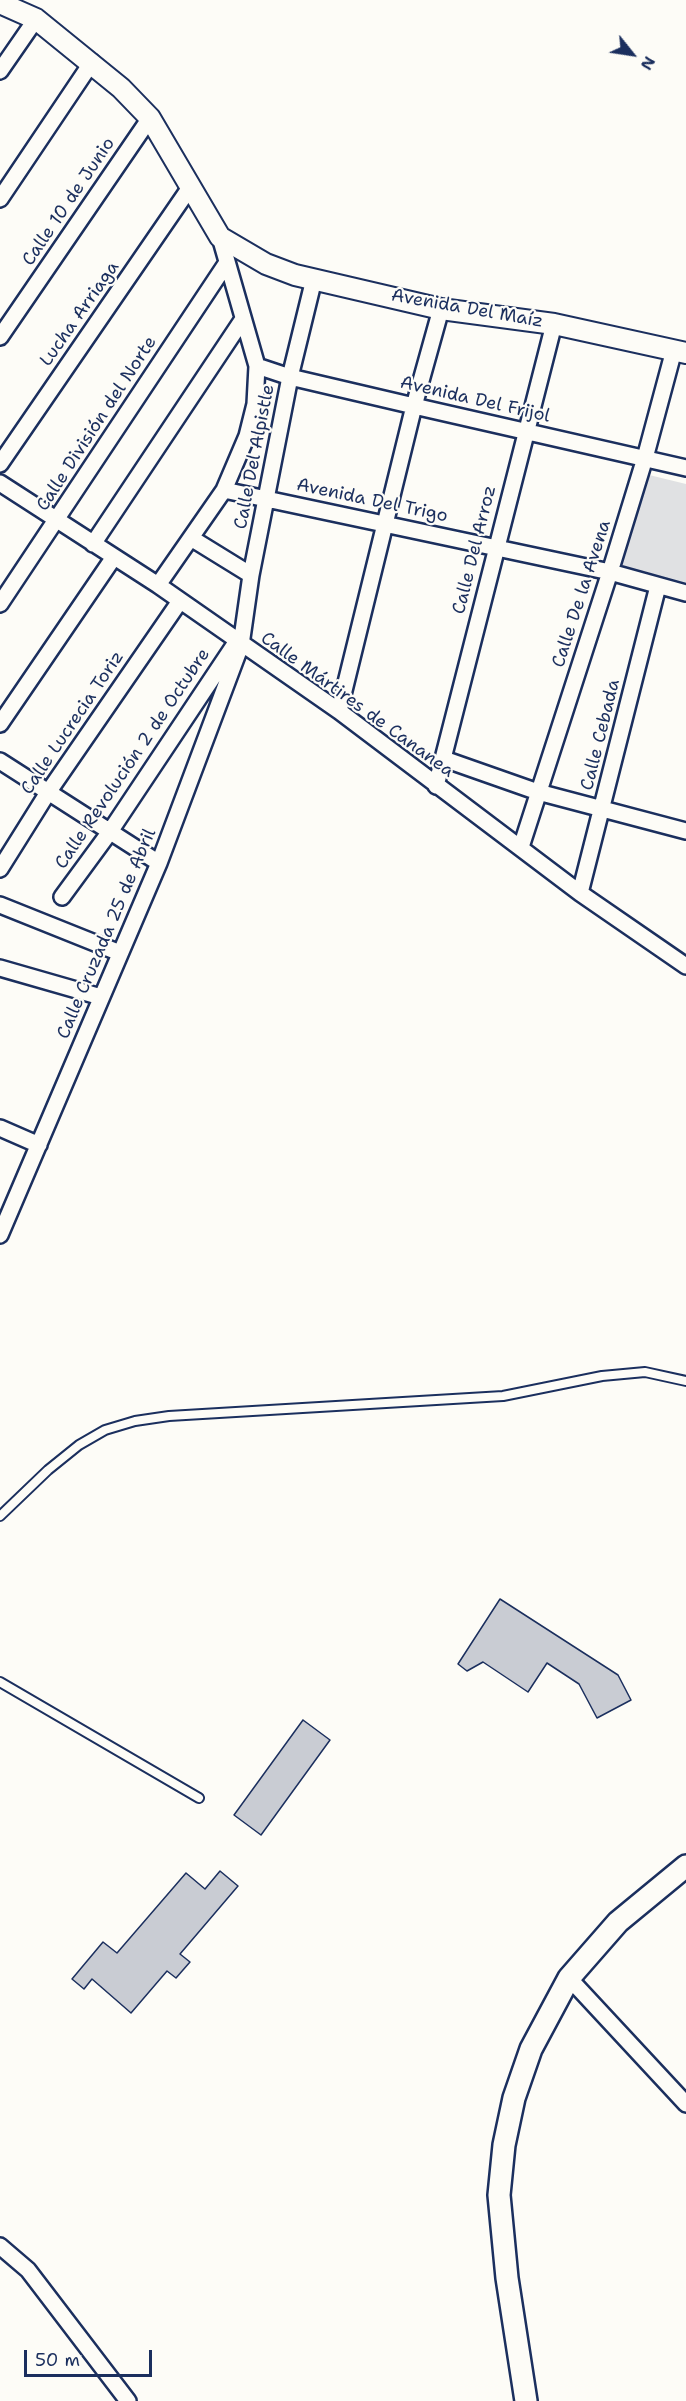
<!DOCTYPE html>
<meta charset="utf-8">
<style>
body{margin:0}
#map{position:relative;width:686px;height:2401px;overflow:hidden;background:#fdfcf7;font-family:"Shantell Sans",sans-serif}
canvas{display:block}
.north{position:absolute;left:602px;top:24px;width:60px;height:60px;-webkit-text-stroke:4px #fdfcf7;paint-order:stroke;rotate:120deg;font-size:16px;font-weight:700;line-height:24px;text-align:center;color:#1b2f5e}
.north::after{content:'';display:block;margin:auto;width:21px;height:27px;background:#1b2f5e;clip-path:polygon(50% 0,100% 100%,50% 72%,0 100%)}
.scale{position:absolute;left:24px;top:2350px;width:128px;height:27px;box-sizing:border-box;border:3px solid #1b2f5e;border-top:0;padding-left:8px;font-size:18px;line-height:21px;white-space:nowrap;color:#1b2f5e;-webkit-text-stroke:4px #fdfcf7;paint-order:stroke}
</style>
<div id="map">
<canvas width="686" height="2401"></canvas>
<div class="north">N</div>
<div class="scale">50 m</div>
</div>
<script>
const ctx = document.querySelector('canvas').getContext('2d');
ctx.lineJoin = 'round';
function fill(path, color) { ctx.fillStyle = color; ctx.fill(path, 'evenodd'); }
const toPath = rows => new Path2D(rows.map(r => 'M' + r).join(''));
function trace(path, color, width, dash) { ctx.strokeStyle = color; ctx.lineWidth = width; ctx.lineCap = dash ? 'butt' : 'round'; ctx.setLineDash(dash || []); ctx.stroke(path); }
function label(font, color, halo, rows, align = 'center') {
  ctx.font = font + ' "Shantell Sans",sans-serif'; ctx.lineWidth = 4.5; ctx.setLineDash([]); ctx.textBaseline = 'middle'; ctx.strokeStyle = halo; ctx.fillStyle = color; for (const [text, x, y, turn = 0] of rows) {
    ctx.save(); ctx.translate(x, y); ctx.rotate((+turn || 0) * Math.PI / 180); ctx.textAlign = isNaN(turn) ? turn : align; if (halo) ctx.strokeText(text, 0, 0); ctx.fillText(text, 0, 0); ctx.restore();
  }
}
fill(toPath([
 [645,474,686,484,686,584,621,567]
]), '#e0e1e3');
const building = toPath([
 [500,1599,618,1675,631,1700,597,1718,579,1684,547,1663,528,1692,483,1662,467,1671,458,1664,500,1599],
 [303,1720,330,1740,261,1835,234,1815,303,1720],
 [220,1871,238,1886,180,1954,190,1962,176,1978,167,1971,131,2013,92,1979,84,1989,72,1979,103,1942,117,1953,186,1873,205,1889,220,1871]
]);
fill(building, '#c9ccd3');
trace(building, '#1b2f5e', 1.5);
const service = toPath([
 [0,1516,48,1470,79,1445,105,1430,135,1421,169,1416,503,1396,602,1376,645,1372,686,1381],
 [0,1682,199,1798]
]);
const minor = toPath([
 [0,71,36,19],
 [0,199,92,62],
 [0,337,150,118],
 [257,366,290,377,414,406,686,468],
 [0,464,191,186],
 [0,483,158,585,339,711,580,893,686,966],
 [224,490,610,572,686,593],
 [191,538,251,575],
 [93,544,243,319],
 [158,585,224,490,247,436,255,404,257,366,220,237],
 [0,604,226,264],
 [339,711,414,406,441,309],
 [0,724,114,557],
 [444,759,538,792,686,831],
 [0,761,159,863],
 [436,786,554,324],
 [521,847,610,572,645,458,674,350],
 [0,869,47,794,180,601],
 [580,893,658,586],
 [62,897,109,833,235,644],
 [0,905,120,953],
 [0,968,101,997],
 [0,1128,39,1145],
 [0,1235,159,863,241,645,251,575,290,377,314,279],
 [569,1978,686,2104],
 [0,2246,28,2270,128,2401]
]);
const tertiary = toPath([
 [0,3,36,19,121,88,150,118,220,237,266,264,295,275,441,309,554,324,686,353]
]);
const secondary = toPath([
 [526,2401,507,2278,499,2195,504,2145,514,2098,531,2049,569,1978,618,1922,686,1866]
]);
trace(service, '#1b2f5e', 12);
trace(minor, '#1b2f5e', 20);
trace(tertiary, '#1b2f5e', 24);
trace(secondary, '#1b2f5e', 26);
trace(service, '#fdfcf7', 8);
trace(minor, '#fdfcf7', 15);
trace(tertiary, '#fdfcf7', 20);
trace(secondary, '#fdfcf7', 21);
label('18px', '#1b2f5e', '#fdfcf7', [
 ["Calle 10 de Junio",69,202,-56],
 ["Avenida Del Maíz",467,309,10],
 ["Lucha Arriaga",80,314,-55],
 ["Avenida Del Frijol",475,400,13],
 ["Calle División del Norte",97,424,-57],
 ["Calle Del Alpistle",255,457,-79],
 ["Avenida Del Trigo",372,501,12],
 ["Calle Del Arroz",475,550,-76],
 ["Calle De la Avena",582,594,-72],
 ["Calle Mártires de Cananea",357,705,36],
 ["Calle Lucrecia Toriz",73,723,-56],
 ["Calle Cebada",601,735,-76],
 ["Calle Revolución 2 de Octubre",133,759,-56],
 ["Calle Cruzada 25 de Abril",107,934,-67]
]);
</script>
